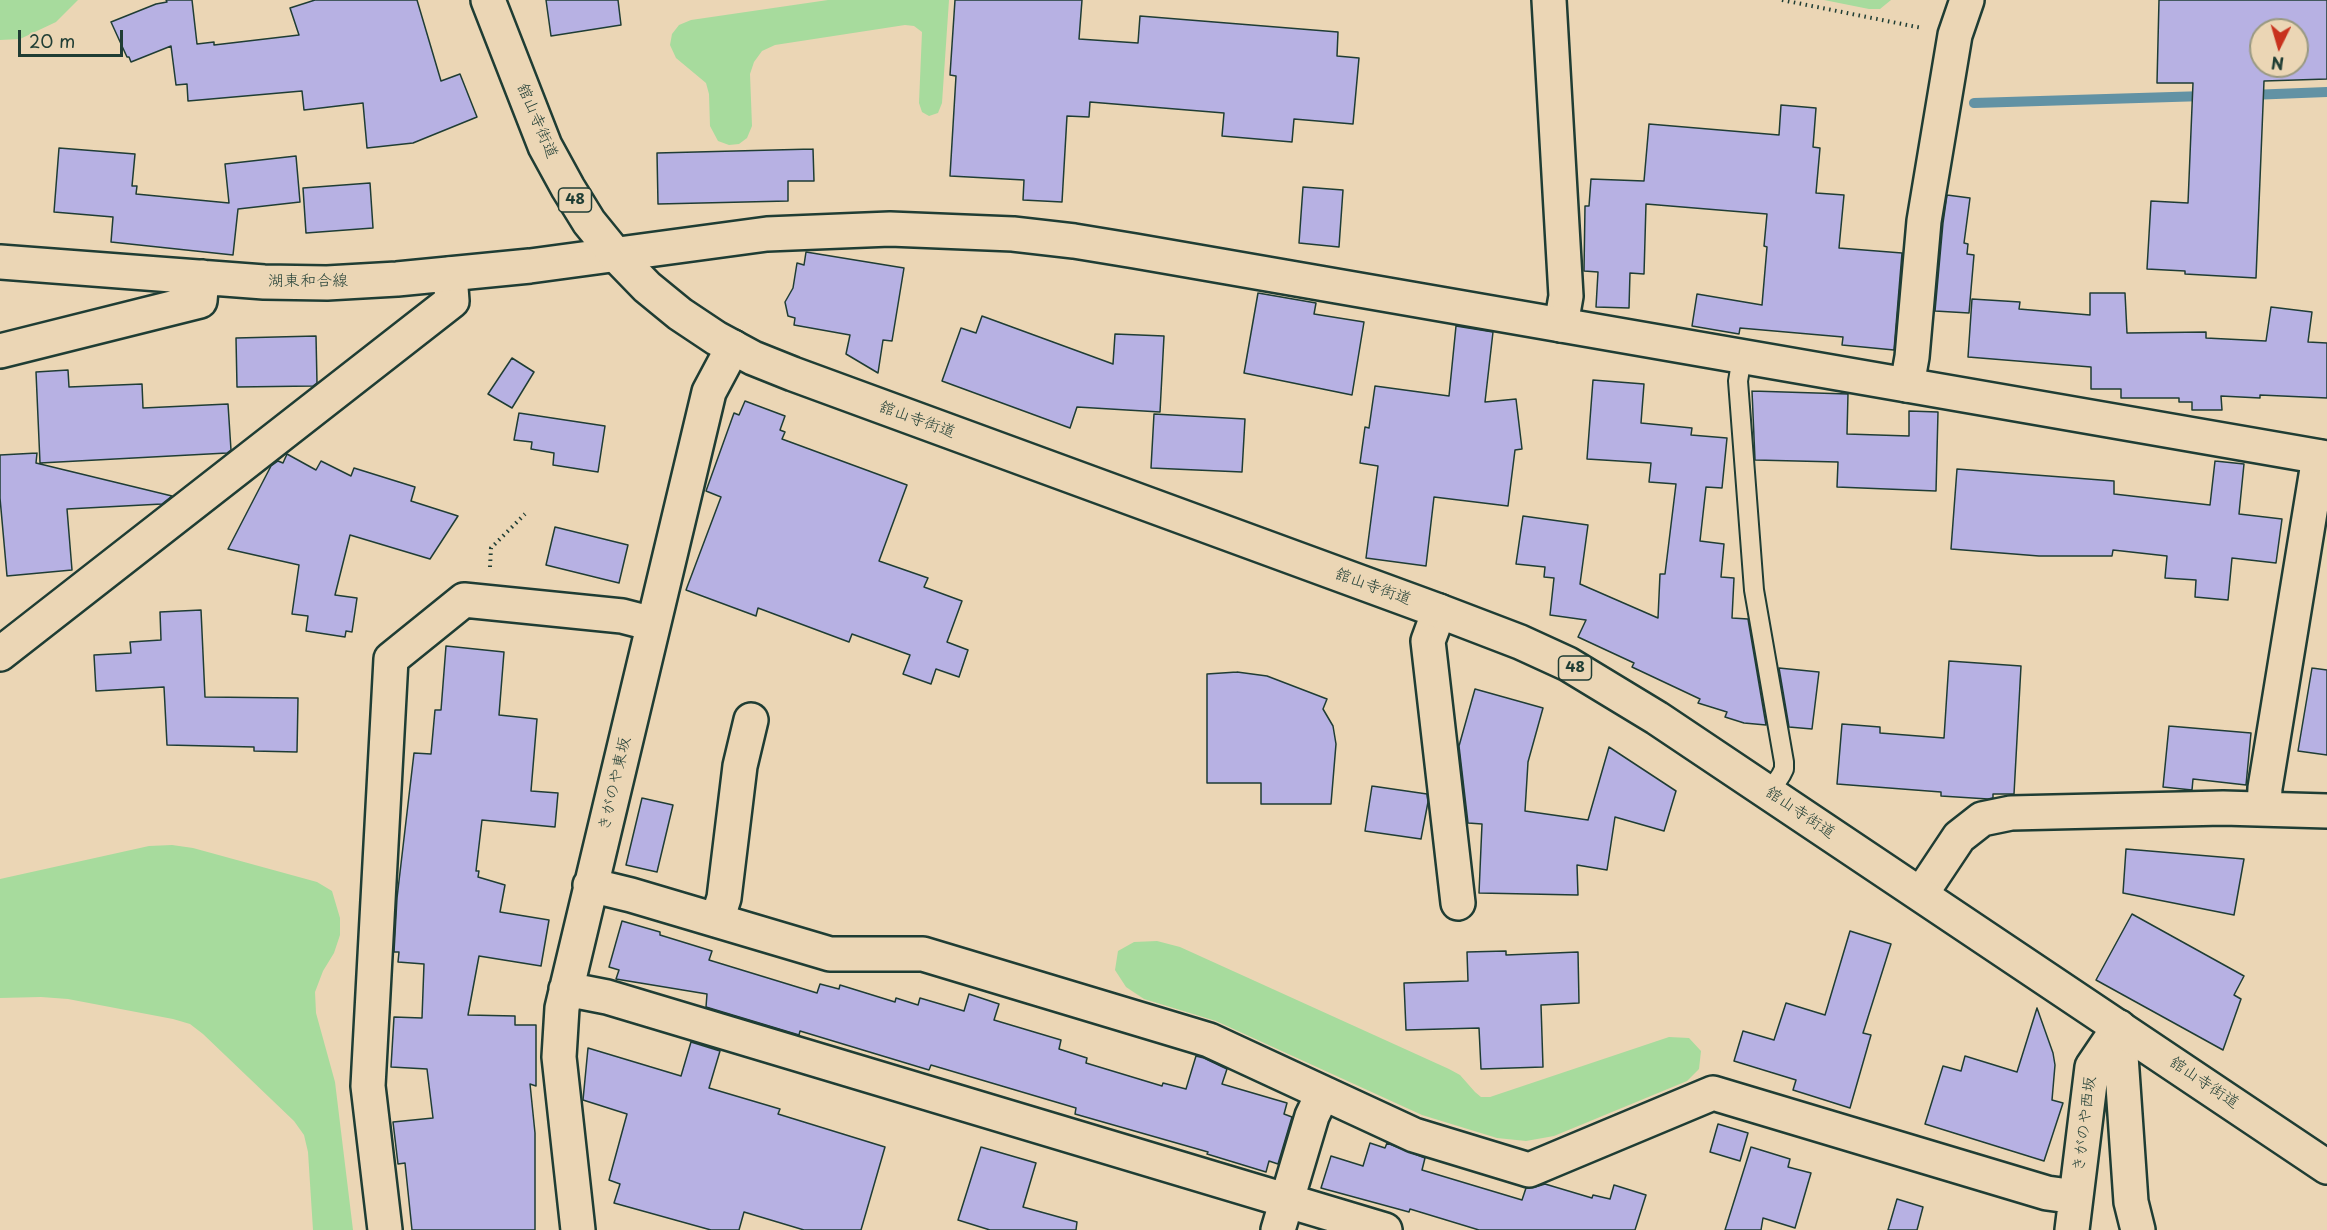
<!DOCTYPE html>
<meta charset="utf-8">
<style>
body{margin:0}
#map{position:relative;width:2327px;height:1230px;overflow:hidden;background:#ebd6b5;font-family:"Playpen Sans",sans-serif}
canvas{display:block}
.north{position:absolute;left:2249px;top:18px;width:60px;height:60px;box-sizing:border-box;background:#ebd6b5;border:2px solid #999981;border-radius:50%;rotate:185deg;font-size:16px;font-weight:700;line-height:24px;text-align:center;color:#1f3d34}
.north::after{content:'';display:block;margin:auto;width:21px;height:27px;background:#c8321e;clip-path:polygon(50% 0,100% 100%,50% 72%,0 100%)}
.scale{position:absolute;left:18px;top:30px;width:105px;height:27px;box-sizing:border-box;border:3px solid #1f3d34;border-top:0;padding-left:8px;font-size:18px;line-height:21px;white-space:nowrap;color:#1f3d34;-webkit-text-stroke:4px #ebd6b5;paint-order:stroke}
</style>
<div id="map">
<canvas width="2327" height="1230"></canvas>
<div class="north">N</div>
<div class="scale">20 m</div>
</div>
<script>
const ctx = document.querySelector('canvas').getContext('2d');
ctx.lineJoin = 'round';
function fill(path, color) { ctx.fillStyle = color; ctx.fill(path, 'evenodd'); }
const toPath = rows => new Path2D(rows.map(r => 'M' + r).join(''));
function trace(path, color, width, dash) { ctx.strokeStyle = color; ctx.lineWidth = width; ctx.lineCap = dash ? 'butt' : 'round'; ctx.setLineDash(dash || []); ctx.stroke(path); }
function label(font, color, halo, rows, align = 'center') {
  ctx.font = font + ' "Playpen Sans","Klee One",sans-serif'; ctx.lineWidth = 4.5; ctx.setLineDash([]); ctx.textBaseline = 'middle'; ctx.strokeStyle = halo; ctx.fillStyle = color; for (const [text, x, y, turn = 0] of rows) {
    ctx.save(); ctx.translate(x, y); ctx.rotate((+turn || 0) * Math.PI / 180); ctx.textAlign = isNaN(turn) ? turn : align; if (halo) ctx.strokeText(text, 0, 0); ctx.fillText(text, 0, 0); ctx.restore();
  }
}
fill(toPath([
 [0,0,78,0,56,22,20,39,0,40],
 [828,0,949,0,942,103,938,113,929,116,922,112,919,103,922,32,914,26,905,25,775,45,762,51,754,62,750,74,752,126,747,138,739,144,729,145,718,141,710,126,709,94,706,83,676,58,670,45,672,34,679,25,691,20],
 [1824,0,1891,0,1880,9,1869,9],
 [172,845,193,848,317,882,332,891,340,918,340,935,334,953,323,971,315,992,316,1013,335,1082,353,1230,313,1230,308,1152,304,1135,294,1121,203,1034,190,1024,173,1019,68,999,41,997,0,998,0,879,149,846],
 [1157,941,1180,947,1449,1069,1460,1075,1475,1092,1481,1097,1490,1097,1669,1037,1689,1038,1701,1051,1699,1069,1687,1081,1554,1136,1526,1141,1497,1138,1422,1115,1216,1021,1144,999,1126,987,1115,970,1118,951,1134,942]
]), '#a7db9d');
trace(toPath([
 [2250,95,2327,92],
 [1974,103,2205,96]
]), '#6292a4', 10);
const building = toPath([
 [166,0,192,0,197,44,214,42,214,45,299,35,290,8,315,0,417,0,441,81,460,74,477,117,413,143,367,148,363,103,304,110,302,91,188,101,187,84,176,85,171,46,131,62,129,57,127,57,111,22,156,4,167,2,166,0],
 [546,0,618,0,621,25,551,36,546,0],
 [955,0,1082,0,1079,39,1138,43,1140,16,1338,32,1337,56,1359,58,1353,124,1294,119,1292,142,1222,136,1224,113,1090,102,1089,117,1067,116,1062,202,1023,200,1024,180,950,176,956,76,950,75,955,0],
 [2159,0,2327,0,2327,79,2264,81,2256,278,2185,274,2185,271,2147,269,2151,201,2188,203,2193,83,2157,83,2159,0],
 [2261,30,2297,30,2297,66,2261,66,2261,30],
 [1781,105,1816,108,1813,147,1820,148,1816,193,1844,195,1839,248,1902,253,1894,350,1842,345,1843,337,1740,328,1739,334,1692,326,1697,294,1762,305,1767,247,1764,246,1767,214,1646,204,1644,274,1630,273,1629,308,1596,307,1598,272,1584,271,1585,206,1589,206,1591,179,1644,181,1649,124,1779,135,1781,105],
 [59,148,135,154,132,186,137,186,136,194,229,203,225,164,296,156,300,202,238,209,233,255,111,242,113,217,54,212,59,148],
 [813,149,814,181,788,181,788,201,658,204,657,153,813,149],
 [370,183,373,228,306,233,303,188,370,183],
 [1303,187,1343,190,1339,247,1299,243,1303,187],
 [1947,195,1970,198,1964,243,1968,244,1967,254,1974,255,1969,313,1935,311,1943,223,1947,195],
 [806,252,904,268,892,341,883,340,878,373,846,354,850,335,794,325,795,318,788,316,785,302,793,288,797,263,804,265,806,252],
 [1258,293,1316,303,1314,314,1364,322,1352,395,1244,373,1258,293],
 [2090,293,2125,293,2127,333,2206,332,2206,338,2266,341,2271,307,2312,312,2308,342,2327,343,2327,398,2260,395,2260,398,2221,396,2222,410,2192,410,2192,402,2179,402,2179,398,2121,398,2121,389,2091,389,2091,367,1968,357,1972,299,2020,302,2019,309,2090,315,2090,293],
 [982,316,1113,364,1115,334,1164,336,1160,412,1077,407,1070,428,942,381,961,328,976,333,982,316],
 [1456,326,1493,332,1485,402,1516,399,1522,449,1515,450,1508,506,1434,497,1426,566,1366,558,1378,466,1360,463,1365,427,1369,428,1375,386,1449,396,1456,326],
 [316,336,317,383,313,386,237,387,236,338,316,336],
 [512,358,534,372,512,408,488,394,512,358],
 [68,370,69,387,142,384,143,408,228,404,231,450,227,453,40,463,36,372,68,370],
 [1593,380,1644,384,1641,423,1692,428,1691,435,1727,438,1722,488,1706,487,1700,541,1724,544,1721,577,1734,578,1732,618,1748,619,1766,725,1744,723,1725,717,1727,712,1698,703,1700,699,1632,667,1634,663,1578,637,1586,620,1550,615,1554,578,1544,577,1545,567,1516,564,1523,516,1588,525,1580,584,1658,618,1660,574,1665,574,1676,484,1649,482,1651,463,1587,459,1593,380],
 [1752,391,1848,394,1847,434,1909,436,1909,411,1938,412,1936,491,1837,487,1838,462,1755,460,1752,391],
 [745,401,785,416,780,430,785,432,782,439,907,485,879,561,928,578,924,587,962,601,947,642,968,650,959,677,936,669,931,684,903,674,910,655,852,634,849,642,758,608,756,616,686,590,721,497,706,491,734,413,739,415,745,401],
 [519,413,605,426,598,472,553,465,554,453,531,449,532,442,514,440,519,413],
 [1154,414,1245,419,1242,472,1151,468,1154,414],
 [37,453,36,463,172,496,162,504,67,509,72,570,7,576,0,498,0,455,37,453],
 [287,454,316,470,321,461,351,476,354,468,415,487,411,501,458,516,430,559,350,535,335,595,357,598,352,632,346,631,345,637,306,631,308,616,292,614,299,565,228,549,271,466,278,461,283,463,287,454],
 [2215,461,2244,464,2239,514,2282,519,2276,563,2232,558,2228,600,2195,597,2196,580,2165,578,2167,556,2113,550,2112,556,2039,556,1951,549,1957,469,2114,481,2114,494,2210,505,2215,461],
 [555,527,628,545,619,583,546,565,555,527],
 [201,610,205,697,298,698,297,752,254,751,254,747,167,745,164,687,96,691,94,655,131,653,130,642,161,640,160,612,201,610],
 [446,646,504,652,499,715,537,719,531,791,558,793,555,827,482,820,476,871,479,871,478,877,505,885,500,912,549,920,541,966,479,956,468,1015,515,1016,515,1025,536,1025,536,1086,530,1084,535,1133,535,1230,412,1230,405,1163,398,1164,393,1122,433,1118,427,1069,391,1067,394,1017,422,1018,424,964,398,962,399,952,394,952,397,898,414,753,431,754,435,710,441,710,446,646],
 [1949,661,2021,666,2014,794,1993,794,1993,798,1988,799,1941,796,1941,792,1837,784,1842,724,1880,727,1880,733,1944,738,1949,661],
 [1779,668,1819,672,1812,729,1789,727,1779,668],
 [2312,668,2327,670,2327,755,2298,751,2312,668],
 [1237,672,1267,676,1327,699,1323,709,1333,726,1336,744,1331,804,1261,804,1261,783,1207,783,1207,674,1237,672],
 [1475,689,1543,708,1528,762,1525,811,1588,820,1609,747,1676,791,1664,831,1615,817,1607,870,1577,865,1578,895,1479,893,1482,824,1468,823,1459,746,1475,689],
 [2169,726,2251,733,2246,785,2193,779,2192,790,2163,787,2169,726],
 [1372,786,1427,794,1428,802,1421,839,1365,831,1372,786],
 [642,798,673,805,657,872,626,865,642,798],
 [2126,849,2244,859,2234,915,2123,893,2126,849],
 [2132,914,2244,976,2234,995,2241,999,2223,1050,2096,980,2132,914],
 [622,921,660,932,660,935,712,951,709,960,817,993,820,984,839,989,840,985,895,1002,896,998,918,1005,920,998,964,1011,969,994,999,1004,994,1020,1061,1040,1059,1049,1087,1058,1086,1063,1162,1086,1163,1083,1186,1089,1196,1056,1204,1058,1227,1069,1222,1084,1287,1103,1284,1114,1292,1117,1278,1164,1269,1161,1266,1172,1207,1154,1208,1152,1075,1114,1076,1108,931,1065,929,1070,800,1031,799,1035,706,1007,707,994,616,979,619,970,609,967,622,921],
 [1850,931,1891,944,1863,1033,1871,1035,1850,1108,1793,1090,1796,1080,1734,1061,1743,1031,1774,1040,1786,1003,1825,1015,1850,931],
 [1506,951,1506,955,1578,952,1579,1003,1541,1005,1543,1067,1481,1069,1479,1028,1406,1030,1404,983,1468,981,1467,952,1506,951],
 [2037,1008,2053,1053,2055,1065,2052,1100,2063,1103,2044,1161,1925,1124,1943,1066,1961,1071,1965,1056,2017,1072,2037,1008],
 [691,1042,720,1051,709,1088,780,1109,778,1114,885,1147,861,1230,804,1230,744,1212,739,1230,711,1230,614,1203,620,1184,609,1180,627,1114,583,1100,588,1048,681,1076,691,1042],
 [1718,1124,1748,1133,1740,1161,1710,1152,1718,1124],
 [1370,1143,1385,1148,1387,1143,1425,1158,1422,1170,1522,1200,1526,1188,1535,1187,1545,1184,1592,1198,1593,1195,1610,1199,1614,1185,1646,1195,1635,1230,1479,1230,1410,1209,1409,1212,1321,1188,1331,1156,1363,1166,1370,1143],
 [981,1147,1036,1163,1023,1207,1077,1222,1076,1230,990,1230,958,1220,981,1147],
 [1751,1147,1790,1159,1788,1167,1811,1173,1795,1228,1763,1218,1761,1230,1725,1230,1751,1147],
 [1897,1199,1923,1207,1917,1230,1888,1230,1897,1199]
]);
fill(building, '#b7b1e3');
trace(building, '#1f3d34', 1.5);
const lane = toPath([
 [1742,357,1738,381,1754,590,1784,762,1784,769,1781,775,1769,793]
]);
const street = toPath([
 [1549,0,1566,296,1561,325],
 [1907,385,1912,357,1924,221,1955,35,1967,0],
 [1439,611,1428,641,1458,903],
 [0,654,452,301,450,274],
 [2264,809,2265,788,2319,457],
 [590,885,631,895,830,954,923,954,1209,1040,1414,1135,1529,1170,1713,1093,2047,1193,2076,1197],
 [1921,894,1959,837,1982,819,2011,813,2223,808,2327,811],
 [717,920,724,898,740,766,751,720],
 [566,989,607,997,1385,1230],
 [2119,1027,2131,1202,2138,1230],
 [385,1230,368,1086,391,659,464,600,622,616,653,624],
 [578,1230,559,1057,562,1008,709,392,733,347],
 [1278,1230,1312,1116,1323,1093],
 [2072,1230,2092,1067,2119,1027]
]);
const secondary = toPath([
 [0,262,264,282,327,283,397,279,530,266,767,234,890,229,1013,234,1074,241,1135,251,2327,458],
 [0,351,200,301,202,277]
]);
const primary = toPath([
 [488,0,545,146,568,188,589,222,615,254,647,287,680,314,716,338,753,358,793,374,1439,611,1520,642,1568,664,1657,718,2327,1167]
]);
trace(lane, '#1f3d34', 22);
trace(street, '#1f3d34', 38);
trace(secondary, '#1f3d34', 38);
trace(primary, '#1f3d34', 38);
trace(toPath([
 [1782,0,1922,28],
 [490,567,491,548,525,514]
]), '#1f3d34', 4, [1.5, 4.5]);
trace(lane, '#ebd6b5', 18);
trace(street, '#ebd6b5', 33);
trace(secondary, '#ebd6b5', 33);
trace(primary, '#ebd6b5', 33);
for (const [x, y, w] of [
 [575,200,33],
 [1575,668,33]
]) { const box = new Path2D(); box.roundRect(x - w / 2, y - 12, w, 24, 4.5); ctx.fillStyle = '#ebd6b5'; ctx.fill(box); trace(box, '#1f3d34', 1.5); }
label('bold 15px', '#1f3d34', null, [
 ["48",575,200],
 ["48",1575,668]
]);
label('16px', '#1f3d34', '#ebd6b5', [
 ["舘山寺街道",537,121,67],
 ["湖東和合線",308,282],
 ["舘山寺街道",917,420,20],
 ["舘山寺街道",1373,587,20],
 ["きがのや東坂",615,784,-77],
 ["舘山寺街道",1800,813,34],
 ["舘山寺街道",2204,1083,34],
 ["きがのや西坂",2085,1124,-83]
]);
</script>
